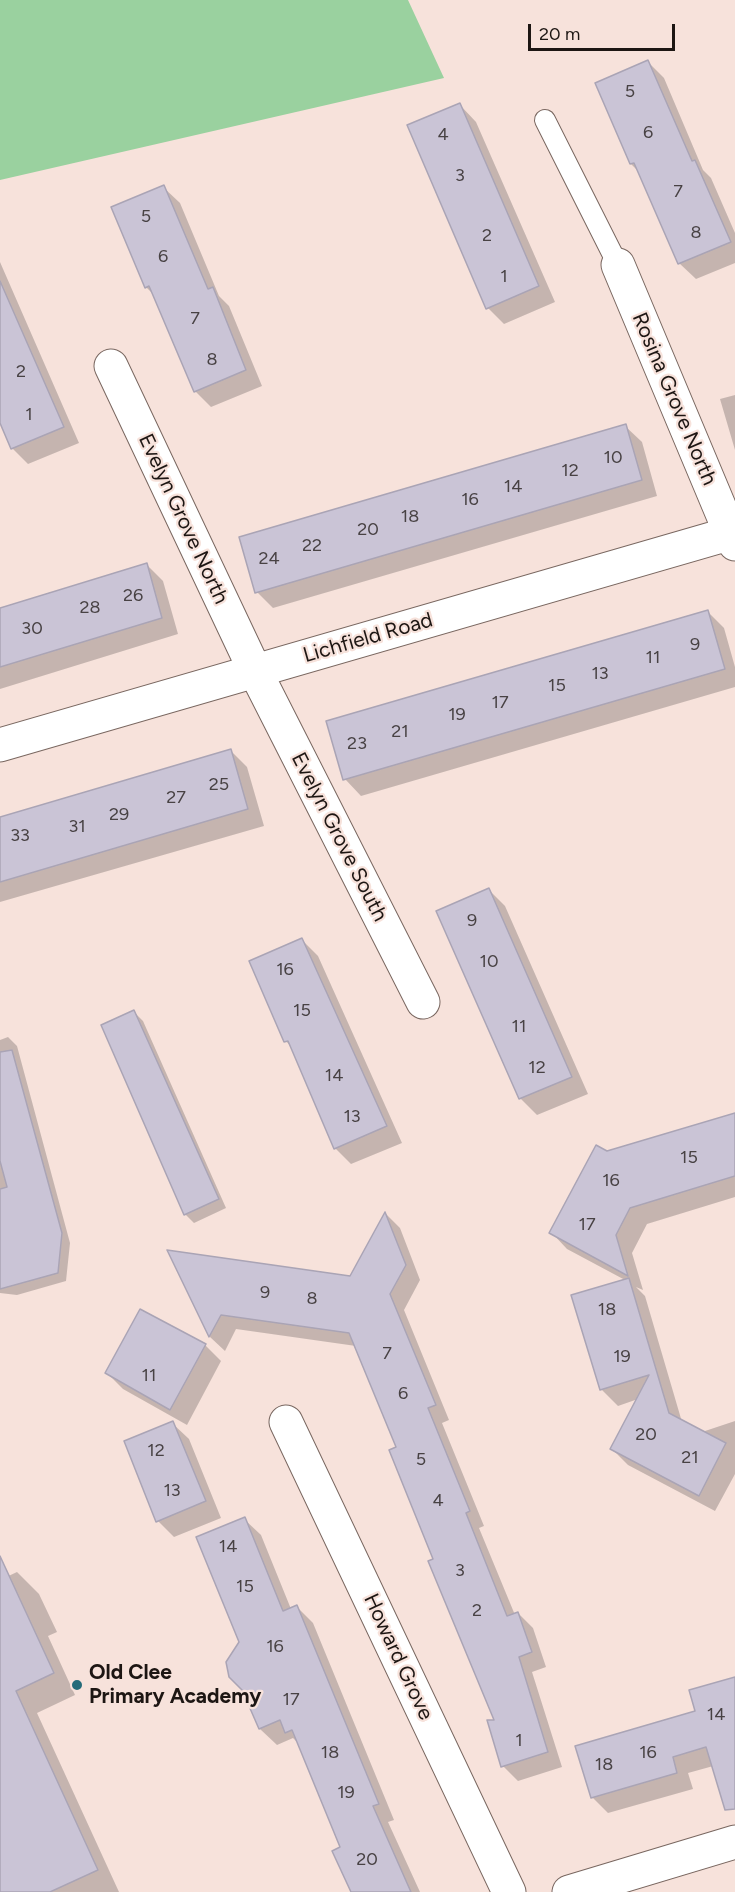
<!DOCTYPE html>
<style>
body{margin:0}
#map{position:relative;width:735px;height:1892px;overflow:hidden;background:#f7e2db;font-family:Figtree,sans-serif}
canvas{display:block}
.scale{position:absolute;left:528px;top:24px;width:147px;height:27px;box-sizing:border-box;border:3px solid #1d1613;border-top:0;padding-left:8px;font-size:18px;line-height:21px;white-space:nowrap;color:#1d1613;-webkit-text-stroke:4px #f7e2db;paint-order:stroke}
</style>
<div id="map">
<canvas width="735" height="1892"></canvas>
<div class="scale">20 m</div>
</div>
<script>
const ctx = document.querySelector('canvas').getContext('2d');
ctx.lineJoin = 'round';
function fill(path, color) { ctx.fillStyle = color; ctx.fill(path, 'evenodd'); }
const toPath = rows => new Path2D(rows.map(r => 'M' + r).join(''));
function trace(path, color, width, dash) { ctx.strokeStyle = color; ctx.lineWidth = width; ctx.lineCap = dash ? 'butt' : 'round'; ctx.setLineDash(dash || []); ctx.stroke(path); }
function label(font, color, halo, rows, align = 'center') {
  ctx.font = font + ' Figtree,sans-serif'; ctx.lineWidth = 4.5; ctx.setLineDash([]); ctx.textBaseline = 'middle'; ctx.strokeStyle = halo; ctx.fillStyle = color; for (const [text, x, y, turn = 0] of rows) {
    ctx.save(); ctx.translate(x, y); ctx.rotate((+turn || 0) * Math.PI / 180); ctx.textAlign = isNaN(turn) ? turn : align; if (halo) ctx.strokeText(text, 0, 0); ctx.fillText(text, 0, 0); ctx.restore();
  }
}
fill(toPath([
 [0,0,408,0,444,78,0,180]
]), '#9ad19f');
fill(toPath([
 [648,62,664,78,703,170,711,178,735,233,735,263,696,279,679,263,639,172,631,164],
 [460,105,476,122,555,302,504,324,488,308],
 [163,187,180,203,219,296,229,306,262,386,211,407,195,391,156,297,146,287],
 [0,262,79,443,28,464,12,448,0,419],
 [735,395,735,450,720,399],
 [625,426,642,442,657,496,273,608,257,592],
 [146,564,163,581,178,634,0,689,0,608],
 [708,612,724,628,735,667,735,687,361,796,345,779],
 [231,751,247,767,264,826,0,902,0,818],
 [489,890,505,906,588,1094,537,1115,520,1098],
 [302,940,318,956,402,1143,351,1164,335,1148,292,1048,286,1041],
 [134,1012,143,1021,226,1208,194,1223,185,1214],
 [8,1037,17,1046,70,1243,66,1281,17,1295,0,1293,0,1040],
 [735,1115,735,1197,647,1224,632,1253,643,1290,636,1287,645,1296,682,1422,702,1432,735,1421,735,1474,715,1511,628,1465,612,1449,638,1399,618,1406,601,1389,625,1280,567,1249,551,1232,607,1153],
 [386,1214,400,1228,420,1280,404,1310,449,1420,442,1423,484,1526,479,1528,515,1615,518,1613,533,1628,546,1667,532,1672,562,1767,518,1781,503,1766,496,1722,435,1559,398,1448,356,1346,236,1329,225,1351,210,1337,169,1252,351,1277],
 [205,1345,221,1361,187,1425,123,1389,107,1373],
 [172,1423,189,1439,221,1518,174,1537,158,1521],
 [244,1519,261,1535,291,1609,297,1607,313,1623,394,1820,388,1822,420,1892,352,1892,342,1848,300,1745,293,1738,277,1745,260,1729,244,1689,241,1642],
 [17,1572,39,1594,57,1632,48,1636,75,1695,37,1713,119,1892,0,1892,0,1580],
 [735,1679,735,1760,688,1773,693,1789,608,1813,592,1797]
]), '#0003');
const building = toPath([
 [648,60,692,161,695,160,731,242,678,264,634,163,630,164,595,83,648,60],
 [460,103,539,286,486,309,407,125,460,103],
 [164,185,208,289,213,287,246,370,194,392,149,286,145,288,111,207,164,185],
 [0,281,64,427,11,449,0,423,0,281],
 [626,424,642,480,255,593,239,537,626,424],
 [147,563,162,618,0,667,0,608,147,563],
 [708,610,725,669,343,780,326,721,708,610],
 [231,749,248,809,0,882,0,817,231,749],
 [489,888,572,1077,519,1099,436,911,489,888],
 [302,938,387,1126,334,1149,288,1041,284,1042,249,961,302,938],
 [134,1010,219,1199,184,1215,101,1025,134,1010],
 [12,1050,62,1233,58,1273,0,1289,0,1189,7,1187,0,1161,0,1052,12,1050],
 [735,1113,735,1176,630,1208,616,1235,628,1276,549,1233,596,1145,607,1151,735,1113],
 [385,1212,406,1265,390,1294,436,1405,428,1408,470,1511,466,1513,507,1616,518,1612,532,1652,519,1657,548,1752,501,1767,487,1720,494,1720,428,1561,433,1559,389,1450,396,1447,349,1333,221,1315,209,1337,167,1250,350,1276,385,1212],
 [629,1278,669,1413,726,1443,699,1496,610,1449,649,1375,600,1390,571,1295,629,1278],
 [140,1309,206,1344,170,1410,105,1373,140,1309],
 [173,1421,206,1501,156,1522,124,1441,173,1421],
 [245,1517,283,1611,297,1605,379,1804,373,1806,411,1892,351,1892,332,1851,340,1847,292,1730,285,1733,280,1720,259,1729,242,1690,229,1677,226,1662,239,1642,196,1537,245,1517],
 [0,1556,54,1673,16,1691,98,1870,50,1892,0,1892,0,1556],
 [735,1677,735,1809,725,1810,706,1747,673,1757,677,1773,591,1798,575,1746,695,1711,689,1690,735,1677]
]);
fill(building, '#cac4d6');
trace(building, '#aaa4b5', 1.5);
const service = toPath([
 [545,120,618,265]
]);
const minor = toPath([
 [618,265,735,544],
 [111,366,255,671,423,1002],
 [0,745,735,532],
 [286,1422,509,1892],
 [569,1892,735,1842]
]);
trace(service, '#796760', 22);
trace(minor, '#796760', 35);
trace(service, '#fff', 20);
trace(minor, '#fff', 33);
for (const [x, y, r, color] of [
 [77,1685,6,"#246b79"]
]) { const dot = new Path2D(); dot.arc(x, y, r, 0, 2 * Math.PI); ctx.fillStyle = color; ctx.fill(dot); trace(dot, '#f7e2db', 2); }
label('18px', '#484244', null, [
 ["5",630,92],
 ["6",648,133],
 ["4",443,135],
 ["3",460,176],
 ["7",678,192],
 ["5",146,217],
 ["8",696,233],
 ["2",487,236],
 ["6",163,257],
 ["1",504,277],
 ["7",195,319],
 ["8",212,360],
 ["2",21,372],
 ["1",29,415],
 ["10",613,458],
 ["12",570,471],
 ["14",513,487],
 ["16",470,500],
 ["18",410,517],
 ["20",368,530],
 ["22",312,546],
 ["24",269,559],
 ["26",133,596],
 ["28",90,608],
 ["30",32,629],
 ["9",695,645],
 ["11",653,658],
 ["13",600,674],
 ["15",557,686],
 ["17",500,703],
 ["19",457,715],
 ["21",400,732],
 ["23",357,744],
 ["25",219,785],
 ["27",176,798],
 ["29",119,815],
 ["31",77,827],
 ["33",20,836],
 ["9",472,921],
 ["10",489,962],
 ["16",285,970],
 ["15",302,1011],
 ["11",519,1027],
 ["12",537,1068],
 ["14",334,1076],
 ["13",352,1117],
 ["15",689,1158],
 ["16",611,1181],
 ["17",587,1225],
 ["9",265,1293],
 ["8",312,1299],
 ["18",607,1310],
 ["7",387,1354],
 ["19",622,1357],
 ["11",149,1376],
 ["6",403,1394],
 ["20",646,1435],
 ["12",156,1451],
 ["21",690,1458],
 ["5",421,1460],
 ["13",172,1491],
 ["4",438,1501],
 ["14",228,1547],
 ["3",460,1571],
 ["15",245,1587],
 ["2",477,1611],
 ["16",275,1647],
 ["17",291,1700],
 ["14",716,1715],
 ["1",519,1741],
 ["18",330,1753],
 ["16",648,1753],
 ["18",604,1765],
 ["19",346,1793],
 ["20",367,1860]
]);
label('21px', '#1d1613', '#f7e2db', [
 ["Rosina Grove North",674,399,67],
 ["Evelyn Grove North",183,519,65],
 ["Lichfield Road",368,638,-16],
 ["Evelyn Grove South",339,837,63],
 ["Howard Grove",398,1657,65]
]);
label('bold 21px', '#1d1613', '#f7e2db', [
 ["Old Clee",89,1673],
 ["Primary Academy",89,1697]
], 'left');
</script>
